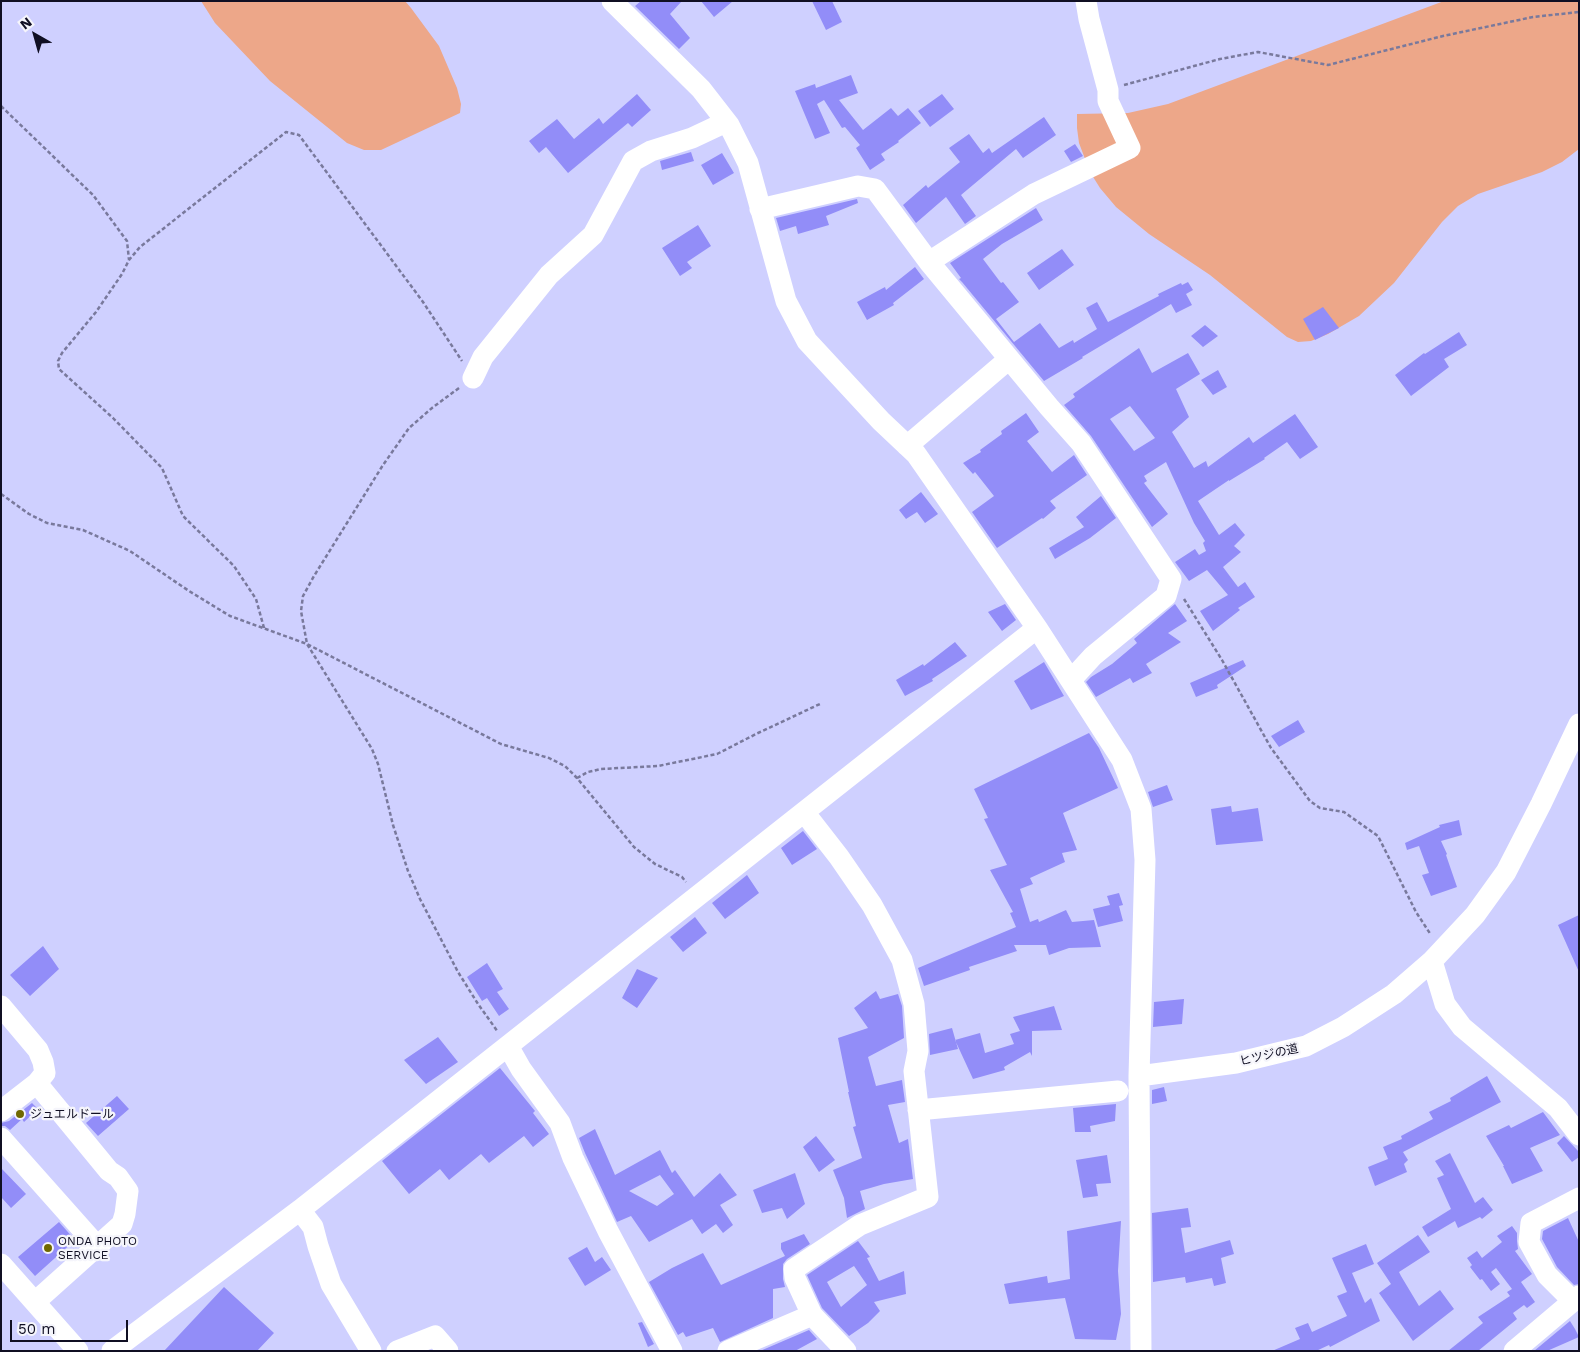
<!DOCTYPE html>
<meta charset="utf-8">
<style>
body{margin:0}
#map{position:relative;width:1580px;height:1352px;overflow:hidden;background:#cfd0ff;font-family:"Work Sans",sans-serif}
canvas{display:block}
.frame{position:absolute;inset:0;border:2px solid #100f23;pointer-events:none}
.north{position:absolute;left:10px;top:10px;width:50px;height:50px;-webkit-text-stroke:4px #f5f5fb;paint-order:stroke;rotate:322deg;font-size:14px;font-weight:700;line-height:20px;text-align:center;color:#100f23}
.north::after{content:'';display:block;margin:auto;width:18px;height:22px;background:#100f23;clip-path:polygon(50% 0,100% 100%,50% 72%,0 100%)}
.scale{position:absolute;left:10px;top:1320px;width:118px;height:22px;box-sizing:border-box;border:2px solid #100f23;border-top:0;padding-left:6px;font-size:15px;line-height:18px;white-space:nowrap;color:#100f23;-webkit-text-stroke:4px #f5f5fb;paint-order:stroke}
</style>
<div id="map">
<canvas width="1580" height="1352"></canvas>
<div class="frame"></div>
<div class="north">N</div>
<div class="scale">50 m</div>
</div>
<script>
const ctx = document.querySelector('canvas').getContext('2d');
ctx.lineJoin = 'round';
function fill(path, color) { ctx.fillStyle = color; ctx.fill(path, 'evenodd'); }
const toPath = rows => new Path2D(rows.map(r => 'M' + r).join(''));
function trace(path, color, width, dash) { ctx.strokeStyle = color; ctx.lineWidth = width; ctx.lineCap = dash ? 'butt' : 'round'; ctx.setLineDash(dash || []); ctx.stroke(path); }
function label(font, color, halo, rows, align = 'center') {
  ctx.font = font + ' "Work Sans","Noto Sans JP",sans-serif'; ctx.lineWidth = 4.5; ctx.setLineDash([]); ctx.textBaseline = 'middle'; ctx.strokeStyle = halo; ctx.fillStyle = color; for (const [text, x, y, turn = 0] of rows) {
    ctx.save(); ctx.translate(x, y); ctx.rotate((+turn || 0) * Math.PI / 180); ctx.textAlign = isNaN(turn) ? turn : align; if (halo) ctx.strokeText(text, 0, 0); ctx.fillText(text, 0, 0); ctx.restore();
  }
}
fill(toPath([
 [201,1,405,1,411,8,439,46,457,88,461,104,460,113,381,150,364,150,347,143,270,81,215,23],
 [1444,1,1579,1,1579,149,1562,162,1542,172,1478,194,1458,206,1442,222,1394,283,1359,316,1328,334,1311,341,1298,342,1287,337,1210,275,1149,234,1116,207,1100,188,1090,172,1079,143,1077,128,1077,114,1128,113,1168,104]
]), '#eda789');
fill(toPath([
 [641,1,682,1,670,14,690,38,679,49,635,6],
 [701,1,733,1,714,17],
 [812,1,832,1,842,22,826,30],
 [851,75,858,93,839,100,863,130,891,108,898,116,908,108,921,123,898,141,899,142,881,154,885,160,870,170,856,148,860,145,845,127,842,128,824,100,817,104,830,133,815,139,795,91,815,84,816,88],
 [637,94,651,110,632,127,628,123,568,173,546,147,539,153,529,141,557,119,574,139,599,118,603,124],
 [942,94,954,109,930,127,918,111],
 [1044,117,1056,135,1023,158,1016,149,961,195,976,216,965,224,946,197,916,223,903,205,926,185,928,188,960,162,949,148,969,134,983,153,989,148,992,153],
 [1075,144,1083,156,1071,162,1064,151],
 [691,152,694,161,662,170,660,161],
 [722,153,734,173,713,185,701,165],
 [857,199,858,203,826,216,829,225,798,234,796,226,780,231,776,218],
 [1036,208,1043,220,1002,244,983,259,1001,283,1003,282,1019,302,996,319,1014,342,1040,323,1059,348,1073,340,1074,343,1097,329,1086,308,1097,302,1108,322,1159,296,1158,294,1181,283,1182,285,1188,282,1193,290,1186,294,1192,305,1176,313,1171,304,1082,357,1083,358,1044,381,962,282,959,279,961,278,950,263],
 [698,225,711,246,687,262,692,268,680,276,662,248],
 [1062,249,1074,265,1039,290,1027,273],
 [915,267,924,279,893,303,894,305,867,320,857,302,885,287,886,290],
 [1323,307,1339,328,1315,340,1303,319],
 [1205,325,1218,336,1203,347,1191,336],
 [1459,332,1467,345,1444,359,1449,367,1411,396,1395,375,1424,353,1425,354],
 [1139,348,1152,373,1188,353,1200,374,1176,389,1189,417,1172,432,1194,468,1206,461,1208,467,1249,437,1253,443,1295,414,1318,447,1300,459,1287,442,1264,458,1265,459,1229,481,1229,480,1198,501,1219,535,1235,523,1245,535,1234,546,1241,552,1223,567,1238,587,1245,582,1255,597,1238,608,1240,610,1213,631,1200,611,1228,595,1207,570,1189,581,1175,562,1195,549,1199,555,1206,551,1203,543,1205,541,1194,523,1166,462,1144,476,1147,481,1144,483,1168,514,1152,527,1091,436,1064,405,1075,397,1073,394],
 [1130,406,1155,438,1134,451,1110,419],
 [1218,370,1227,387,1213,395,1201,380],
 [1026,413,1039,432,1027,441,1052,472,1074,455,1087,475,1050,501,1056,508,1043,519,1042,518,997,548,972,512,994,496,975,472,973,474,963,463,981,452,980,450,1002,434,1001,431],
 [921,492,938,514,925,523,917,512,906,519,899,510],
 [1101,496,1116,518,1090,538,1055,559,1049,548,1084,527,1076,517],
 [1005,604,1016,620,1002,631,988,612],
 [1175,604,1187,621,1168,633,1181,642,1146,664,1152,673,1133,683,1130,678,1096,697,1086,682,1091,677,1112,664,1137,643,1134,639],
 [955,642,967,656,932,679,933,681,905,696,896,680,923,664,924,666],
 [1243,660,1246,666,1217,685,1218,688,1196,697,1190,683],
 [1044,662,1064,696,1031,710,1014,681],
 [1298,720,1305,732,1279,747,1271,736],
 [1089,733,1099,748,1118,788,1063,813,1077,850,1062,853,1065,862,1030,878,1033,884,1020,889,1030,922,1038,919,1039,922,1066,910,1072,922,1094,920,1101,947,1069,948,1049,955,1046,945,1014,945,1017,951,969,967,970,970,924,986,918,968,1016,927,1010,913,1013,912,990,870,1007,865,984,819,988,818,974,789],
 [1167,785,1173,800,1153,807,1148,792],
 [1231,806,1232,812,1258,808,1263,841,1216,845,1211,809],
 [1459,820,1462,835,1441,841,1447,854,1446,855,1457,887,1431,896,1422,875,1429,873,1419,846,1407,850,1405,843,1440,827,1439,825],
 [803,831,817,849,792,865,781,848],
 [747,875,759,893,725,919,712,903],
 [1119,893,1123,905,1119,906,1123,921,1098,927,1093,909,1110,905,1107,896],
 [1579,915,1579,972,1558,925],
 [695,917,707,933,683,952,670,937],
 [43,946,59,969,30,996,10,975],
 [487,963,503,989,497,992,509,1009,499,1016,487,998,482,1001,467,977],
 [637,969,658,978,637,1008,622,998],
 [876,991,880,999,898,994,902,1006,904,1038,868,1057,876,1086,902,1080,905,1102,888,1105,899,1143,908,1139,913,1179,884,1184,860,1191,865,1209,847,1218,844,1198,833,1170,862,1158,853,1127,856,1126,848,1092,849,1092,838,1038,868,1028,854,1008],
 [1184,999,1182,1024,1153,1027,1154,1002],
 [1054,1006,1062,1030,1032,1031,1032,1056,1030,1052,1004,1067,1005,1070,973,1079,955,1040,980,1033,985,1053,1014,1044,1010,1034,1020,1031,1013,1017],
 [952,1028,958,1049,930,1055,929,1034],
 [438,1037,458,1062,426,1084,404,1060],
 [500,1068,535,1111,533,1113,549,1134,533,1147,524,1136,489,1163,481,1154,449,1180,440,1169,409,1194,382,1161],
 [1487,1076,1501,1102,1403,1152,1408,1160,1404,1164,1407,1172,1375,1186,1368,1167,1388,1159,1383,1147,1402,1139,1401,1136,1433,1119,1429,1112,1451,1101,1450,1098],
 [1164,1087,1167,1101,1152,1104,1152,1090],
 [117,1096,129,1109,98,1136,86,1123],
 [32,1103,38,1109,24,1122,22,1119,10,1130,5,1126,1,1126,1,1123,9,1121],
 [1116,1104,1115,1121,1090,1126,1091,1132,1075,1132,1073,1108],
 [1543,1112,1560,1135,1530,1148,1543,1171,1512,1184,1503,1166,1504,1166,1486,1136,1509,1125,1511,1128],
 [595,1129,615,1175,660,1150,672,1173,675,1170,694,1197,720,1173,737,1195,720,1205,733,1225,723,1233,716,1224,702,1234,692,1219,649,1242,631,1216,617,1222,585,1153,579,1138],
 [660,1175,674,1194,657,1206,629,1191],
 [816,1136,835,1160,819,1172,803,1147],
 [1564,1136,1579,1152,1579,1157,1572,1162,1557,1143],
 [1450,1153,1475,1203,1483,1197,1493,1210,1482,1219,1480,1217,1458,1228,1455,1221,1428,1237,1422,1227,1451,1209,1437,1178,1444,1175,1435,1161],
 [1107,1155,1111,1183,1096,1184,1098,1196,1083,1198,1076,1160],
 [1,1168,26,1194,11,1208,1,1197],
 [795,1173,805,1204,787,1219,782,1208,762,1213,753,1190],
 [1188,1208,1191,1227,1181,1228,1185,1253,1230,1240,1234,1254,1221,1258,1226,1283,1214,1286,1212,1278,1186,1283,1185,1277,1153,1282,1152,1213],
 [1568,1218,1579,1242,1579,1284,1574,1285,1557,1267,1542,1239,1543,1231],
 [1121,1221,1118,1271,1121,1314,1116,1340,1075,1339,1065,1298,1009,1304,1004,1284,1047,1276,1048,1283,1070,1279,1067,1231],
 [59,1222,75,1240,35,1276,18,1257],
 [1512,1226,1517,1233,1517,1241,1518,1249,1515,1251,1532,1274,1521,1282,1535,1302,1527,1308,1524,1305,1513,1313,1517,1319,1478,1351,1448,1351,1483,1323,1478,1317,1510,1296,1507,1292,1512,1289,1496,1268,1491,1272,1500,1284,1491,1291,1482,1279,1480,1280,1470,1267,1472,1265,1467,1258,1477,1251,1482,1258,1502,1242,1497,1236],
 [804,1234,810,1244,787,1259,783,1264,783,1279,785,1287,773,1289,773,1318,720,1342,713,1328,686,1337,683,1332,678,1335,649,1282,672,1268,703,1253,721,1285,785,1256,781,1249,781,1243],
 [1418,1235,1430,1252,1399,1272,1401,1276,1419,1306,1440,1290,1454,1309,1413,1341,1379,1293,1391,1284,1377,1263],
 [858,1241,870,1257,867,1258,879,1281,904,1271,906,1294,874,1302,880,1311,868,1323,849,1336,822,1308,807,1275],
 [854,1266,867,1285,841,1307,827,1282],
 [1366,1244,1374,1264,1352,1273,1365,1303,1371,1298,1380,1321,1330,1347,1329,1345,1316,1351,1272,1351,1300,1339,1295,1328,1308,1323,1312,1332,1347,1316,1337,1296,1347,1292,1332,1258],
 [587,1247,595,1262,602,1257,611,1270,585,1286,568,1258],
 [224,1287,274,1333,257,1351,164,1351],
 [1570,1321,1575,1329,1579,1337,1547,1351,1534,1351],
 [642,1322,654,1344,648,1347,638,1323],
 [809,1330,817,1339,795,1351,760,1351]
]), '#928df8');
trace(toPath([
 [1124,85,1220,59,1258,52,1328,65,1443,36,1533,17,1579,12],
 [1,106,93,195,127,241,129,260],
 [459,388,432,408,409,428,383,465,314,576,303,596,301,611,307,644,372,749,378,764,393,825,408,871,420,899,458,972,478,1004,498,1032],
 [1,494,29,514,47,523,83,530,130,551,189,591,230,616,307,644,501,744,549,758,565,766,577,778,634,847,655,864,682,877,686,882],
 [1184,599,1222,660,1271,748,1310,801,1320,808,1344,812,1378,836,1416,912,1431,935],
 [264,628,256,599,234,566,183,516,162,468,113,418,59,369,58,361,62,353,96,312,122,274,129,260,140,247,286,132,299,135,423,302,462,361],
 [577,778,588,772,601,769,658,766,717,754,758,733,822,703]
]), '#79799c', 2.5, [4, 2.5]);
trace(toPath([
 [612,1,701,89,729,125,748,163,786,301,807,341,881,421,916,454,1037,628,1122,760,1141,809,1145,860,1139,1076,1141,1351],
 [760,209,858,186,875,189,929,262,1049,407,1081,443,1171,579,1166,596,1093,656,1071,680],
 [929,262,1034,194,1130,148,1108,101,1108,90,1089,19,1086,1],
 [473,378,483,357,549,275,593,235,633,161,651,151,692,138,726,122],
 [907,446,1009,359],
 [804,812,839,857,872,905,902,960,914,1004,918,1051,914,1071,928,1197,860,1225,794,1269,795,1278,812,1315,846,1351],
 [1432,961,1445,1004,1462,1027,1558,1108,1579,1135],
 [1,1006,38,1050,43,1062,45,1073,37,1083,1,1111],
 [508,1046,521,1069,560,1123,573,1158,608,1231,672,1351],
 [1139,1076,1236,1063,1306,1046,1343,1027,1394,994,1432,961,1475,915,1506,872,1541,804,1579,724],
 [918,1110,1118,1091],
 [1,1138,97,1246],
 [300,1210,313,1227,318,1246,331,1284,371,1351],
 [1,1264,78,1351],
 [1572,1300,1547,1275,1529,1242,1531,1223,1579,1198],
 [35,1302,122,1224,125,1214,128,1191,118,1177,109,1171,44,1092,37,1083],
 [112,1351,300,1210,1037,628],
 [397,1351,435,1336,448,1351],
 [728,1351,812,1315],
 [1514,1351,1579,1296]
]), '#fff', 21);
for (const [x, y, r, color] of [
 [20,1114,5,"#706800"],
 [48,1248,5,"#706800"]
]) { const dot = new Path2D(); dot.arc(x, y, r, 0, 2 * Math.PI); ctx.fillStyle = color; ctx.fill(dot); trace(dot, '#f5f5fb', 2); }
label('12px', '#100f23', '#f5f5fb', [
 ["ヒツジの道",1269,1055,-13]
]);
label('12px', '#100f23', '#f5f5fb', [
 ["ジュエルドール",30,1114],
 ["ONDA PHOTO",58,1241],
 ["SERVICE",58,1255]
], 'left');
</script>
